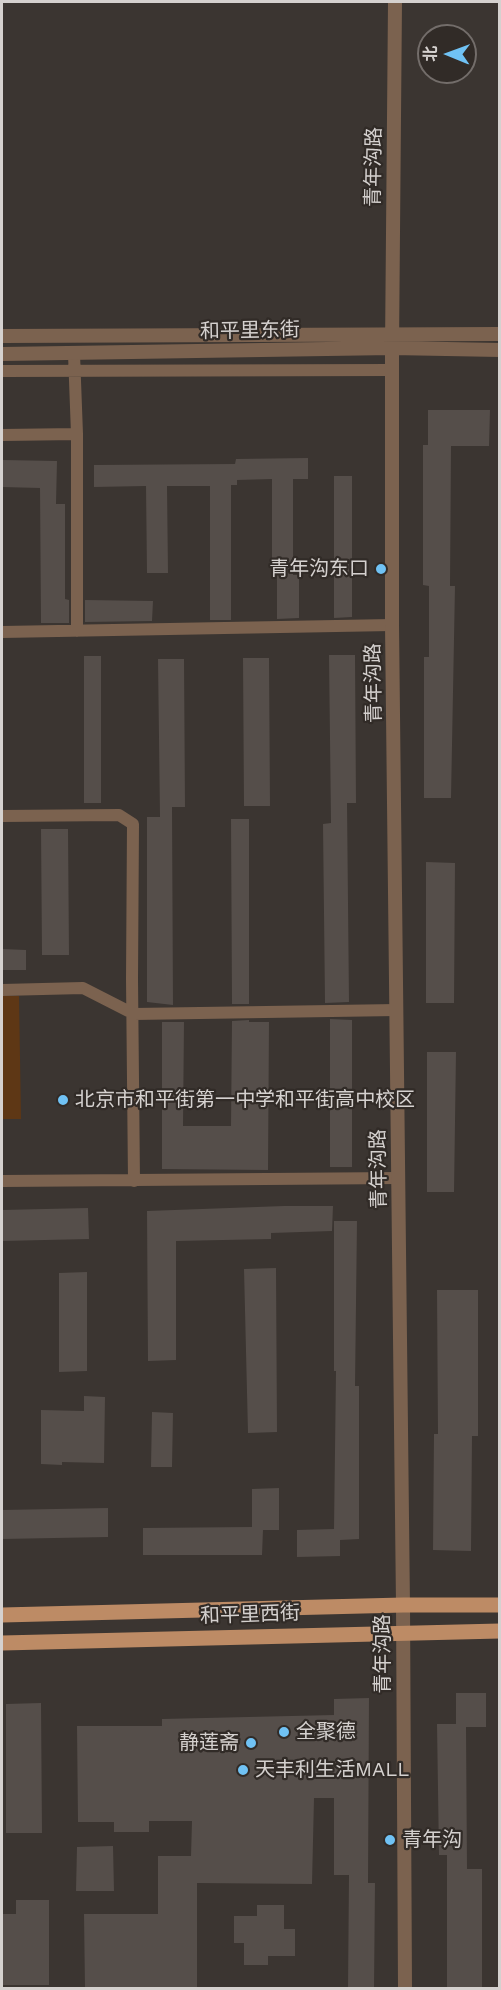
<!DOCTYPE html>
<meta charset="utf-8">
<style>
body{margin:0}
#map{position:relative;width:501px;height:1990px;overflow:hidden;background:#3b3531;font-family:"Work Sans","Noto Sans SC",sans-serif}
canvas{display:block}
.frame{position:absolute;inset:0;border:3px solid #d5d1cf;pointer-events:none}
.north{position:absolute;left:417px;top:24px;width:60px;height:60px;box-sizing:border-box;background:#312b27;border:2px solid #736d6a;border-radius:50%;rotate:271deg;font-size:16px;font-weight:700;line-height:24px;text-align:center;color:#d5d1cf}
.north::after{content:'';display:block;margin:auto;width:21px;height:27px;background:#70c2f4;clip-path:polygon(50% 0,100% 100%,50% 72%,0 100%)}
</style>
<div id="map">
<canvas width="501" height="1990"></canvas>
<div class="frame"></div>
<div class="north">北</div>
</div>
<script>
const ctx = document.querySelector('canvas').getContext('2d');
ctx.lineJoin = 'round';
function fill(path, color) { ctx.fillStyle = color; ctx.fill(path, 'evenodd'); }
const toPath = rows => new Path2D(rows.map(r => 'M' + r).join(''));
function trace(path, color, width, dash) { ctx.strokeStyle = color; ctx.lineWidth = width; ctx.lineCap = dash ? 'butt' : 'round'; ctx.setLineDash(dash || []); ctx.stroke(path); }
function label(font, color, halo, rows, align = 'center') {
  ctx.font = font + ' "Work Sans","Noto Sans SC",sans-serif'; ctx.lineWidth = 4.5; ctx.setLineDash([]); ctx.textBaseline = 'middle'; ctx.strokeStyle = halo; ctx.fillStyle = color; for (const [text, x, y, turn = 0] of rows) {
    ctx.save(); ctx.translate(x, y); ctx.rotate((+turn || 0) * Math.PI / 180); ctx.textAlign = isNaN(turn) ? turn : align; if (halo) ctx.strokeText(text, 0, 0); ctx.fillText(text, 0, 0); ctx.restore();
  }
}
fill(toPath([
 [2,996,19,996,21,1119,2,1119]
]), '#5e3715');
fill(toPath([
 [428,410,490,410,489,446,451,446,450,586,455,586,451,798,424,798,424,657,429,657,429,586,423,585,423,445,428,445],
 [308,458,308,479,293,479,293,575,299,575,299,618,277,619,277,572,272,572,272,479,237,480,237,485,231,485,231,620,210,620,210,486,167,486,168,573,147,573,146,486,94,487,94,465,235,464,236,459],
 [2,460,57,461,56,504,65,504,65,599,69,600,69,623,41,623,40,488,2,487],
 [334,476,352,476,352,617,334,618],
 [85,600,153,601,152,621,85,622],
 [329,655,355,655,356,803,347,803,349,1002,325,1003,323,824,331,823],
 [84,656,101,656,101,803,84,803],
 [243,658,269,658,270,806,244,806],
 [158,659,184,659,185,807,172,807,173,1005,147,1002,147,817,160,817],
 [231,819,249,819,249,1004,232,1004],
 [41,829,68,829,69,955,42,955],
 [426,862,455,863,454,1003,426,1003],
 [2,949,26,950,26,970,2,970],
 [330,1019,352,1020,352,1167,330,1167],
 [249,1020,249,1022,269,1022,268,1170,162,1169,162,1022,184,1022,183,1126,231,1126,232,1021],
 [427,1052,456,1052,454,1192,427,1192],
 [284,1206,333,1206,332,1231,271,1233,271,1239,176,1241,176,1360,148,1361,147,1211],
 [88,1208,89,1239,2,1241,2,1210],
 [334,1221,357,1221,355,1386,359,1386,359,1539,340,1540,340,1556,297,1557,297,1530,334,1529,336,1371,334,1371],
 [276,1268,277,1432,248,1433,244,1269],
 [87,1272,87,1371,59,1372,59,1273],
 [437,1290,478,1290,478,1436,472,1436,471,1551,433,1550,434,1434,438,1434],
 [84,1396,105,1397,104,1463,62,1462,62,1465,41,1464,41,1410,84,1411],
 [152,1412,173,1413,172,1467,151,1467],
 [279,1488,279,1530,263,1530,262,1555,143,1555,143,1528,252,1527,252,1489],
 [108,1508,108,1537,2,1539,2,1510],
 [456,1693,486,1693,486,1727,466,1727,467,1869,482,1869,482,1989,447,1989,447,1855,439,1855,437,1724,456,1724],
 [369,1698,368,1883,375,1883,374,1989,348,1989,349,1875,334,1875,334,1798,314,1798,312,1884,197,1883,197,1989,85,1989,84,1914,158,1914,158,1856,191,1856,192,1821,149,1821,149,1832,114,1832,114,1822,78,1822,77,1726,162,1726,162,1719,334,1715,334,1699],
 [41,1703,42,1833,6,1833,6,1704],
 [113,1846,114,1891,76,1891,77,1847],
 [16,1900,49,1900,49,1985,2,1985,2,1914,16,1914],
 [257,1905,284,1905,284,1929,295,1929,295,1956,268,1956,268,1965,244,1965,244,1943,234,1943,234,1916,257,1916]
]), '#554e4a');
trace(toPath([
 [2,371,392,370],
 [2,435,77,434,74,354],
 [77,631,77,434],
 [2,632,392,625],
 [2,816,119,815,133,824,132,979,134,1181],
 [2,990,83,988,134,1014,397,1010],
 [2,1181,399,1178]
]), '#7b624f', 12);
trace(toPath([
 [395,2,392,348,392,625,403,1605,405,1988],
 [2,336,500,334],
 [2,354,392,348,500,350]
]), '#7b624f', 14);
trace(toPath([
 [2,1615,403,1605,500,1605],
 [2,1643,500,1631]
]), '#bd8b65', 15);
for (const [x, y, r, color] of [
 [381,569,6,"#70c2f4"],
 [63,1100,6,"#70c2f4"],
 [284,1732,6,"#70c2f4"],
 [251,1743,6,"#70c2f4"],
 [243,1770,6,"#70c2f4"],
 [390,1840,6,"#70c2f4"]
]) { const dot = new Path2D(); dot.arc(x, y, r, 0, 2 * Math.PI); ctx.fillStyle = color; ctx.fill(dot); trace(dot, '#312b27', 2); }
label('20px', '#d5d1cf', '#312b27', [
 ["青年沟路",374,167,-89],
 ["和平里东街",250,331,-1],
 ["青年沟路",374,683,-91],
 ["青年沟路",379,1169,-91],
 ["和平里西街",250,1615,-2],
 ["青年沟路",383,1654,-90]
]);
label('20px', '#d5d1cf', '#312b27', [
 ["青年沟东口",369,569,"right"],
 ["北京市和平街第一中学和平街高中校区",75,1100],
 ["全聚德",296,1732],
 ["静莲斋",239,1743,"right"],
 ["天丰利生活MALL",255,1770],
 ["青年沟",402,1840]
], 'left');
</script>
